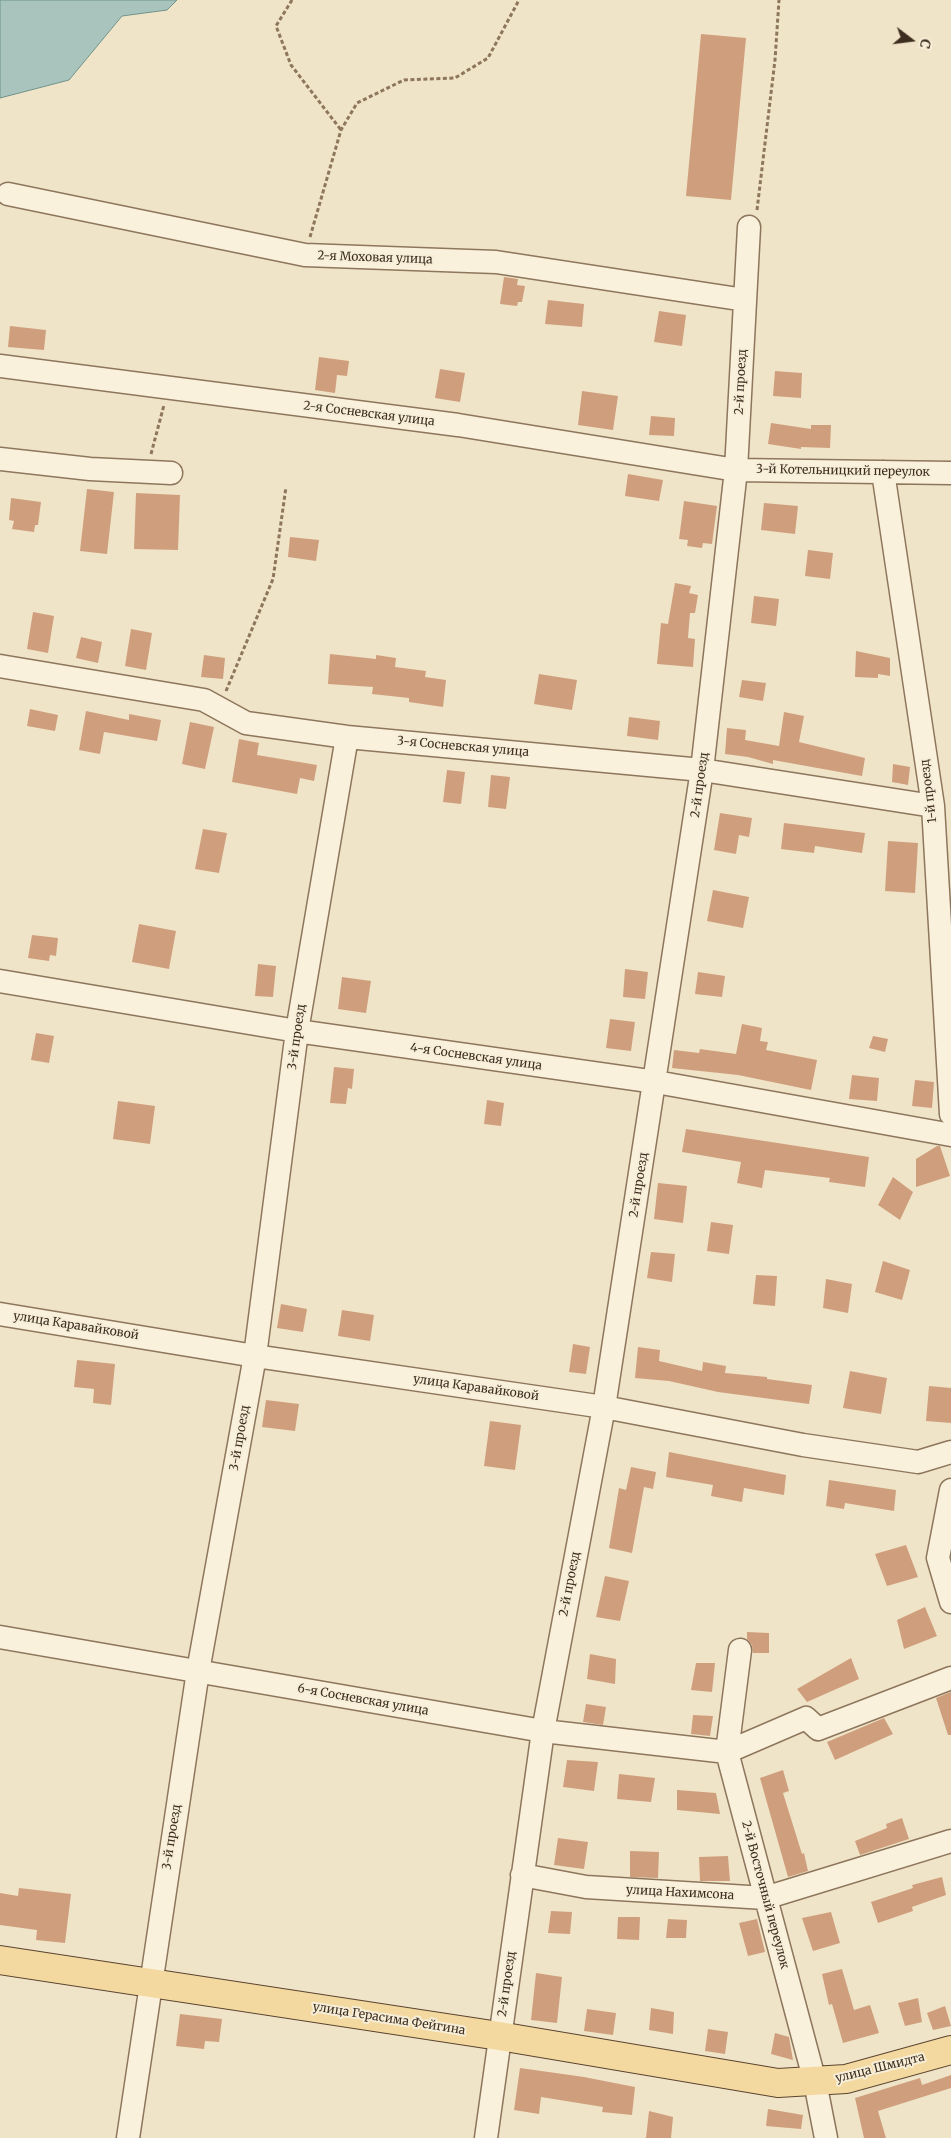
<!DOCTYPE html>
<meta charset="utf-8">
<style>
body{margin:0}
#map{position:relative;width:951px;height:2138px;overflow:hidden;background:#f0e4c8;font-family:Merriweather,serif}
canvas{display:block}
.north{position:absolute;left:886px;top:15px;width:50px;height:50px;-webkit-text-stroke:4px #f7eed8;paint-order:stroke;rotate:105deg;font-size:14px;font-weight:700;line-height:20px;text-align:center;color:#3d2e20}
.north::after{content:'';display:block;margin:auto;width:18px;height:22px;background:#3d2e20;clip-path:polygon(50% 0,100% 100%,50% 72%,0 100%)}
</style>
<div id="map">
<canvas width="951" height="2138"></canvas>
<div class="north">С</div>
</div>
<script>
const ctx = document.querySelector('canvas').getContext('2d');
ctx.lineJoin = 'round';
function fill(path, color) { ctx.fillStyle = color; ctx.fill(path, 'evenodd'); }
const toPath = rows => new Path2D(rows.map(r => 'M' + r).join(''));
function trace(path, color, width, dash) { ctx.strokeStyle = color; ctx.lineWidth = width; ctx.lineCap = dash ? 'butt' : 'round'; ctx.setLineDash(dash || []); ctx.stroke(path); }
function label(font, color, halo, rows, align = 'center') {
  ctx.font = font + ' Merriweather,serif'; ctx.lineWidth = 4; ctx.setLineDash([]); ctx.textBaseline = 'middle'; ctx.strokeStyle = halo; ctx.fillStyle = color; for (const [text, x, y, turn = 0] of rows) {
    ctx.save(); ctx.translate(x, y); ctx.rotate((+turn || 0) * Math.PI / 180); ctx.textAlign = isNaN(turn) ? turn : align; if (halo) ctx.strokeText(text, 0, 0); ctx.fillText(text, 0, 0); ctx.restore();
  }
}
const water = toPath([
 [0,0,177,0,167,10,122,16,69,80,0,98,0,0]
]);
fill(water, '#a9c4bc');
trace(water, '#6f938a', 1);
fill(toPath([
 [701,34,746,38,731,200,686,196],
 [504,277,518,279,517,285,525,286,522,302,518,302,517,306,500,304],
 [548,300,584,304,582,327,545,324],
 [659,311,686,315,682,346,654,342],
 [10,326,46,330,44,350,8,347],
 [319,357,349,361,347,376,337,375,335,393,315,390],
 [440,369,465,373,460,402,435,398],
 [775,371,802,373,801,398,773,396],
 [582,391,618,396,613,430,578,425],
 [651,416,675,418,674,436,649,435],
 [771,423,811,429,811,425,831,425,830,448,801,447,801,449,768,444],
 [628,474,663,480,659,501,625,496],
 [87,489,114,492,107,554,80,551],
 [136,493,180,495,178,550,134,549],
 [11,498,41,502,38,525,35,525,34,532,12,529,14,521,9,520],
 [684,501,717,506,712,544,703,543,702,548,687,546,688,540,679,539],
 [764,503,798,506,795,534,761,530],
 [290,537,319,540,316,561,288,557],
 [808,550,833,553,830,579,805,576],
 [675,583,691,586,689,593,698,595,695,613,690,613,688,638,695,639,693,667,657,664,661,623,668,624],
 [754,596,779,599,776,626,751,623],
 [33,612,54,616,48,653,27,649],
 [131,629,152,633,146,670,125,666],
 [81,637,102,642,98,663,76,658],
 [856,651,890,658,890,676,878,674,878,678,855,677],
 [330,654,376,659,376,655,396,658,395,667,426,671,425,677,446,680,443,707,409,702,409,698,372,694,373,687,328,684],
 [204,655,225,658,223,679,201,677],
 [539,674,577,680,572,710,534,704],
 [742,680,766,683,763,701,739,697],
 [30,709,58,715,55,731,27,726],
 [86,711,129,720,129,714,161,720,157,741,104,732,100,754,79,750],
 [784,712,804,716,799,742,865,758,862,776,773,760,773,764,748,757,725,754,727,728,746,730,745,740,779,746],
 [629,717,660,721,658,740,627,736],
 [190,722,214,727,205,769,182,764],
 [239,739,259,743,257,755,317,765,314,781,300,778,297,794,232,782],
 [893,764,910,767,908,785,892,782],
 [447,770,465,772,461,804,443,802],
 [491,775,510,777,506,809,488,807],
 [720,813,752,818,749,837,739,835,736,854,714,850],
 [784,823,865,833,862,853,815,846,814,853,781,849],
 [203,829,227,833,219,873,195,869],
 [888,841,918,843,915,893,885,891],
 [713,890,749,897,743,928,707,921],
 [139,924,176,931,169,969,132,962],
 [32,935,58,938,56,956,50,955,49,961,28,958],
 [258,964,276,966,273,997,255,996],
 [625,969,648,972,645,999,623,997],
 [698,972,725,976,722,997,695,994],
 [342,977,371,981,366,1013,338,1009],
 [610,1019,635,1022,631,1051,606,1048],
 [742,1024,762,1028,760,1041,768,1042,766,1050,817,1060,811,1090,738,1075,672,1068,674,1050,699,1053,700,1049,736,1054],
 [36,1033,54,1036,49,1063,31,1060],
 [873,1036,888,1039,885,1052,869,1048],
 [334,1067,354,1069,352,1089,348,1088,346,1104,330,1103],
 [852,1075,879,1078,877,1101,849,1099],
 [915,1080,934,1082,932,1108,912,1106],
 [487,1100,504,1103,501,1126,484,1124],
 [118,1101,155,1106,150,1144,113,1139],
 [686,1129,869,1157,865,1187,829,1182,830,1178,765,1170,762,1188,737,1183,741,1162,682,1152],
 [937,1146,940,1146,950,1176,916,1187,916,1159],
 [893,1177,913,1192,900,1220,878,1205],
 [658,1183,687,1186,683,1223,654,1219],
 [711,1222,733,1225,729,1254,707,1251],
 [651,1252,675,1254,672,1282,647,1278],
 [883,1261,910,1270,902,1300,875,1292],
 [756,1275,777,1276,775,1306,753,1304],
 [826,1279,852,1284,848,1313,823,1308],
 [281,1304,307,1309,303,1332,277,1328],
 [342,1310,374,1315,370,1341,338,1336],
 [573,1344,590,1347,586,1374,569,1372],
 [638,1347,660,1350,659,1361,702,1371,703,1362,726,1366,725,1373,767,1377,767,1379,812,1385,809,1404,718,1392,669,1381,635,1378],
 [77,1360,115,1364,111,1405,93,1403,94,1389,74,1387],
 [850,1371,887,1378,881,1414,843,1408],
 [929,1386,951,1388,951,1423,926,1421],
 [266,1400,299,1404,295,1431,262,1427],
 [490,1421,521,1425,515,1470,484,1466],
 [669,1452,786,1475,784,1495,744,1488,742,1502,711,1496,713,1485,666,1477],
 [631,1467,656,1472,653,1489,644,1487,632,1553,609,1548,619,1488,626,1490],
 [829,1480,896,1490,894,1511,845,1503,844,1509,826,1506],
 [906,1545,918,1577,887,1586,875,1554],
 [605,1576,629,1581,620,1621,596,1617],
 [925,1607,937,1636,904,1649,897,1620],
 [747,1632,769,1633,769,1653,753,1653,752,1645,747,1639],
 [590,1654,616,1659,615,1684,587,1679],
 [851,1658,859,1679,807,1702,797,1689],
 [696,1663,715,1663,712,1692,691,1690],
 [951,1692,951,1735,948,1735,936,1698],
 [586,1704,606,1707,603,1725,583,1722],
 [693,1715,713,1716,710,1736,691,1734],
 [884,1718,893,1734,835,1760,827,1742],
 [567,1760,598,1762,594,1791,563,1787],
 [783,1770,789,1791,783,1793,802,1854,804,1853,808,1871,788,1877,760,1778],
 [619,1774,655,1778,651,1802,617,1799],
 [677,1790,716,1793,720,1814,677,1810],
 [902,1818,909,1839,860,1855,855,1841,887,1828,886,1824],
 [558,1838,588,1842,584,1869,554,1865],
 [630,1851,659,1852,658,1878,630,1877],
 [728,1856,730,1881,700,1881,699,1857],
 [942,1877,946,1895,912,1907,913,1911,878,1923,871,1902,913,1888,912,1885],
 [19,1888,71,1894,65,1943,36,1940,37,1930,0,1925,0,1893,18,1896],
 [551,1911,572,1912,570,1934,548,1933],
 [831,1912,840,1943,813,1951,802,1918],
 [618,1917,640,1917,639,1940,617,1939],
 [668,1919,687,1920,686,1938,666,1938],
 [757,1919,765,1952,748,1956,739,1923],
 [842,1969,854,2010,870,2005,879,2033,843,2043,832,2004,829,2005,822,1974],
 [536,1973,562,1977,557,2023,531,2020],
 [918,1998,922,2022,905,2026,898,2003],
 [945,2006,951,2026,933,2030,927,2013],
 [651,2008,674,2012,673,2034,649,2030],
 [587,2009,616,2013,613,2035,584,2031],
 [180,2014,222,2019,219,2042,205,2041,204,2049,176,2046],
 [708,2029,728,2032,725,2054,705,2051],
 [775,2033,789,2037,793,2060,771,2054],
 [520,2068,584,2077,635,2087,632,2115,602,2112,603,2107,541,2097,539,2114,514,2110],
 [951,2075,951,2088,878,2111,886,2138,864,2138,855,2098,920,2078,922,2085],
 [768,2109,803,2115,801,2129,766,2126],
 [649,2111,673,2117,671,2138,646,2138]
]), '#cf9f7d');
const minor = toPath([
 [8,194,305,255,496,262,745,300],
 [0,366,458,425,736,470,951,473],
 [0,459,90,469,171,473],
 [883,472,933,806,951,1114],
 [0,666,204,700,246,723,347,737,702,770,933,806],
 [0,981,297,1031,656,1082,951,1135],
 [0,1314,255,1356,604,1407,803,1445,918,1462,951,1452],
 [951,1490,938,1558,951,1602],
 [0,1637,543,1731,727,1752],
 [740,1650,727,1752,815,2082,826,2138],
 [727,1752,806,1718,818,1729,951,1678],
 [522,1875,586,1887,765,1898,951,1841],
 [128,2138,198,1671,255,1356,297,1031,347,737],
 [486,2138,543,1731,604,1407,702,770,736,470,749,227]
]);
const major = toPath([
 [0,1960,499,2036,778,2083,846,2079,951,2050]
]);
trace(minor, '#8d765c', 25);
trace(major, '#5b4430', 30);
trace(toPath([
 [292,0,276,26,291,65,341,130],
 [757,210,775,60,779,0],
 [310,237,341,130,357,103,404,80,455,78,488,58,519,0],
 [151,454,164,405],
 [226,691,273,579,286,487]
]), '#8d765c', 3, [4, 2.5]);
trace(minor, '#faf1dc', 22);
trace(major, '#f3d9a0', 28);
label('12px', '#3d2e20', '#f7eed8', [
 ["2-я Моховая улица",375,258,2],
 ["2-й проезд",741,382,-87],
 ["2-я Сосневская улица",369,414,7],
 ["3-й Котельницкий переулок",843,471,1],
 ["3-я Сосневская улица",463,747,5],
 ["2-й проезд",700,785,-82],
 ["1-й проезд",929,791,-97],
 ["3-й проезд",297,1037,-82],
 ["4-я Сосневская улица",476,1057,8],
 ["2-й проезд",639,1185,-81],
 ["улица Каравайковой",76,1326,9],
 ["улица Каравайковой",476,1388,8],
 ["3-й проезд",240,1438,-80],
 ["2-й проезд",570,1584,-79],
 ["6-я Сосневская улица",363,1700,10],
 ["3-й проезд",172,1837,-81],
 ["улица Нахимсона",680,1893,3],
 ["2-й Восточный переулок",765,1895,75],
 ["2-й проезд",507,1984,-82],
 ["улица Герасима Фейгина",389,2019,9],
 ["улица Шмидта",880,2068,-14]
]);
</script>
